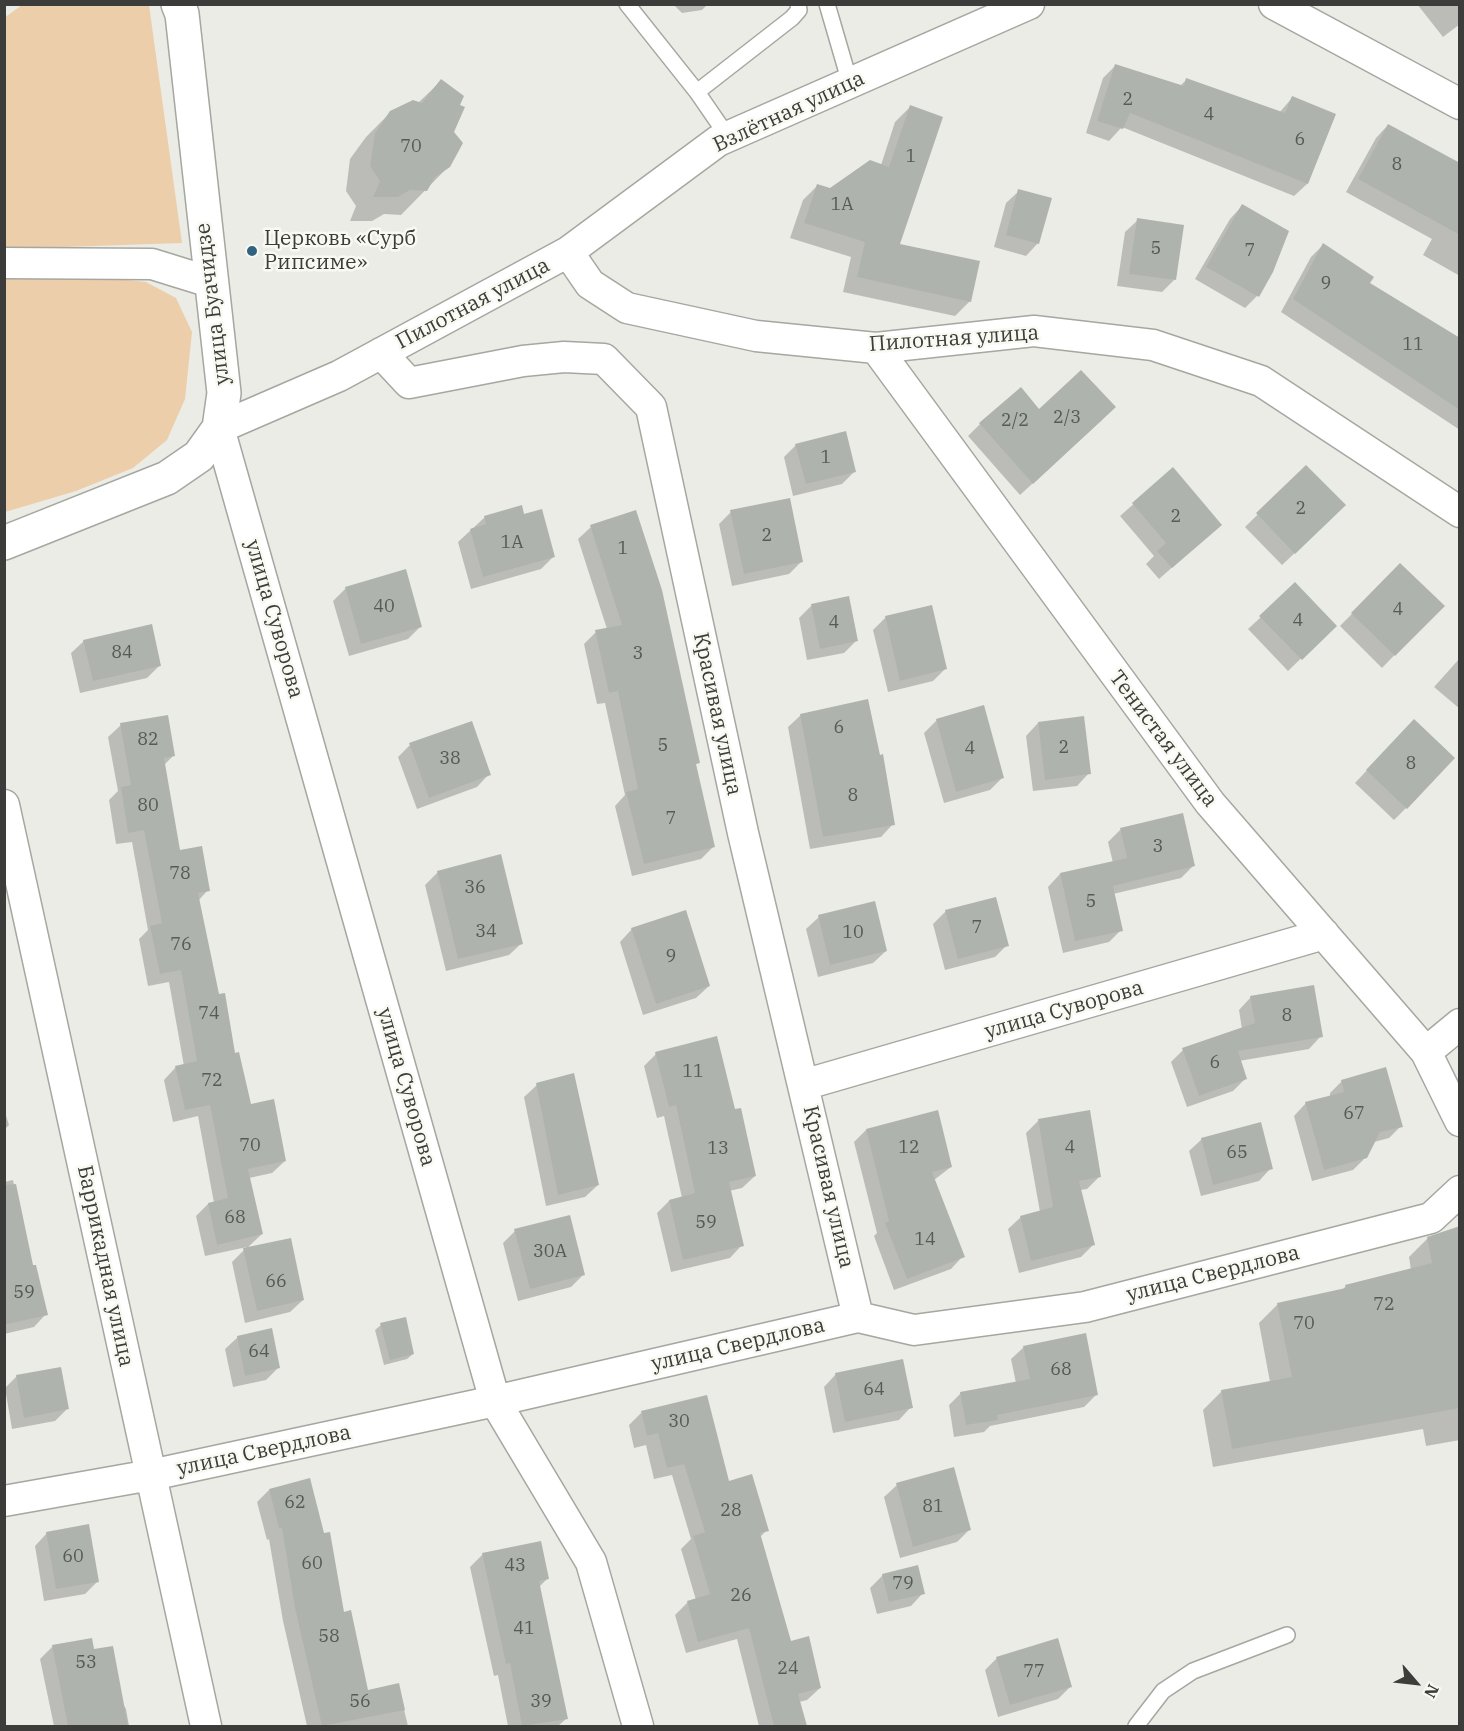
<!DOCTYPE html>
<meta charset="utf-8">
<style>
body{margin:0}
#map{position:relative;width:1464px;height:1731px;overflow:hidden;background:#eaece5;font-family:"IBM Plex Serif",serif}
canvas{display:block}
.frame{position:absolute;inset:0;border:6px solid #3c3d3a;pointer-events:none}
.north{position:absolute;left:1386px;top:1653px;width:60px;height:60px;-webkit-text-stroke:4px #f8faf2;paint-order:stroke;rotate:118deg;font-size:16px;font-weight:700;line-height:24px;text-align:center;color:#3c3d3a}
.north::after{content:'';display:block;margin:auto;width:21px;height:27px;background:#3c3d3a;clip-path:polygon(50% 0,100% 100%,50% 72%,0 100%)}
</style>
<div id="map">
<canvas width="1464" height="1731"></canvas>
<div class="frame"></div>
<div class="north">N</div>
</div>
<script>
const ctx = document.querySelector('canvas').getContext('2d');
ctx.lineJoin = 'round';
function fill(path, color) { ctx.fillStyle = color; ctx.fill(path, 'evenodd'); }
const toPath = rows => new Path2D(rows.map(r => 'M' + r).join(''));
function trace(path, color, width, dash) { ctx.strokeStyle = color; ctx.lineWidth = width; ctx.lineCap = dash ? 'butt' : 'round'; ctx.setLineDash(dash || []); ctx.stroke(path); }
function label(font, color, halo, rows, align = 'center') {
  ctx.font = font + ' "IBM Plex Serif",serif'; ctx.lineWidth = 5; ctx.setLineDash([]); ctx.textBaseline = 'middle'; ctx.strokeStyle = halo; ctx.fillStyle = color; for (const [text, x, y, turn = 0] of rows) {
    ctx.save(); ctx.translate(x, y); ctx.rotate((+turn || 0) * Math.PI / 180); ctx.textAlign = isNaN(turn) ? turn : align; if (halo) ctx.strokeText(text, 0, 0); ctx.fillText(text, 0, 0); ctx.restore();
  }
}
fill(toPath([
 [22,5,149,5,182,243,5,249,4,18],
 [90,276,146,282,176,298,192,332,185,399,167,440,133,468,76,491,5,512,5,277]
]), '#edceaa');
fill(toPath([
 [673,4,708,4,702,10,682,13],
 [1417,4,1460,4,1460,24,1443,37],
 [1115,66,1180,86,1187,79,1279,113,1292,98,1334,115,1307,184,1294,196,1122,127,1109,141,1086,133,1103,78],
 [441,81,453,132,449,166,401,215,384,214,372,221,350,221,356,206,346,191,350,159,366,137,391,112,418,103],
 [910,107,898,245,970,301,955,316,843,292,851,257,790,238,803,200,818,185,830,189,881,165,895,122],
 [1388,125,1460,182,1460,276,1423,255,1432,239,1346,192,1376,138],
 [1019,191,1038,243,1026,256,994,247,1006,203],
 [1242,206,1257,296,1245,308,1195,279,1230,219],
 [1138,220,1174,280,1162,292,1117,286,1125,232],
 [1323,245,1368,283,1460,340,1460,430,1281,312,1311,257],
 [1039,411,1102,420,1020,495,968,436,980,424],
 [796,445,854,472,842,484,793,496,784,457],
 [1306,467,1332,518,1282,565,1245,527],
 [1172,470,1220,525,1159,579,1146,564,1154,556,1120,516],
 [731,512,802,561,789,574,732,586,719,524],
 [523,516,553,557,541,569,471,589,458,542,485,517],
 [591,527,698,762,695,766,714,846,701,859,632,876,615,806,625,795,605,703,597,704,584,644,596,632,607,629,578,539],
 [1400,565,1442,606,1382,668,1340,626],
 [346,588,420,627,408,639,349,656,333,601],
 [812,605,856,641,844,653,807,660,799,618],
 [886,617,945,669,933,681,888,692,873,630],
 [1261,617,1322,638,1288,671,1248,629],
 [84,641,159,666,147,678,80,693,71,653],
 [1460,658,1460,709,1434,687],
 [801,715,893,824,881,837,810,849,788,727],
 [937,720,1002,778,990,790,944,803,924,733],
 [1038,723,1089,773,1077,786,1033,791,1026,736],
 [121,725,174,755,164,765,179,852,208,890,198,901,217,996,233,1054,250,1105,285,1161,272,1173,249,1178,262,1234,246,1249,303,1300,290,1312,245,1323,232,1262,247,1247,205,1256,196,1216,208,1204,214,1203,198,1116,173,1122,164,1080,176,1067,184,1066,169,982,148,986,139,939,148,930,132,842,116,844,109,800,118,791,108,737],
 [1402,733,1406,808,1394,820,1355,783],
 [410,745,489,774,477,787,417,809,398,757],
 [1120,830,1194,865,1181,878,1113,894,1121,930,1109,942,1063,953,1048,887,1060,874,1113,863,1108,842],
 [438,872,522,943,509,955,446,971,425,885],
 [946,911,1007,945,995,957,945,970,933,924],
 [819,917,886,951,873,963,818,977,806,929],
 [632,929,709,986,696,998,643,1015,620,942],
 [1251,997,1321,1036,1309,1049,1239,1061,1246,1078,1233,1091,1187,1107,1171,1062,1183,1050,1242,1029,1239,1010],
 [656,1054,734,1111,755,1176,742,1188,729,1191,742,1245,730,1258,671,1272,657,1213,669,1201,682,1198,664,1116,657,1118,644,1066],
 [1342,1081,1401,1126,1389,1138,1374,1142,1366,1157,1353,1170,1312,1181,1294,1116,1306,1103,1330,1097,1330,1093],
 [537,1085,598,1185,585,1197,546,1206,524,1097],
 [4,1109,9,1125,4,1130],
 [1039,1120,1100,1176,1087,1189,1080,1190,1093,1245,1081,1257,1019,1273,1008,1229,1021,1217,1040,1212,1026,1133],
 [866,1130,951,1167,934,1180,963,1256,951,1269,894,1290,874,1236,877,1233,854,1142],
 [1202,1139,1271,1168,1259,1181,1201,1196,1189,1151],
 [13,1180,32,1267,46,1314,34,1327,4,1334,4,1182],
 [1460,1228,1460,1440,1426,1446,1423,1429,1213,1467,1203,1410,1222,1391,1270,1382,1259,1323,1278,1304,1341,1291,1346,1286,1411,1270,1409,1257,1428,1238],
 [515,1231,584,1274,571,1287,518,1301,503,1243],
 [381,1325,413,1354,407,1359,384,1365,375,1330],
 [238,1337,278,1368,266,1380,233,1387,225,1349],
 [1024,1347,1096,1395,1084,1407,990,1426,984,1432,954,1437,949,1405,961,1393,1016,1383,1011,1359],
 [836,1374,911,1407,899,1420,833,1433,824,1387],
 [17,1376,67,1409,55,1421,12,1429,5,1388],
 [641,1413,727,1483,767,1530,760,1537,790,1643,820,1688,807,1700,799,1702,806,1726,759,1726,737,1639,686,1653,675,1615,688,1602,696,1600,681,1549,691,1539,672,1475,654,1479,646,1445,634,1448,629,1425],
 [897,1485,969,1530,957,1542,900,1558,884,1497],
 [269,1490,343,1614,367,1691,398,1685,408,1726,307,1726,283,1621,269,1539,267,1540,257,1502],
 [47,1533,98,1581,85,1594,44,1601,35,1546],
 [540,1543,548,1578,539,1587,566,1719,558,1726,508,1726,498,1675,494,1676,470,1567,482,1555],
 [883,1575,923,1593,911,1606,877,1614,870,1588],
 [53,1646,92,1651,126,1709,129,1726,54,1726,40,1659],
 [997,1658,1071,1686,1058,1699,998,1717,985,1670]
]), '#0003');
fill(toPath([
 [1115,64,1184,86,1186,78,1285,113,1292,96,1336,114,1308,184,1130,113,1123,129,1097,121],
 [441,79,464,96,460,105,465,107,454,132,463,143,450,167,435,177,427,191,410,190,398,197,373,197,380,181,370,166,375,133,390,111,413,100,422,103],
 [910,105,943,117,900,244,980,261,971,302,857,277,865,242,804,223,817,184,830,188,870,160,889,167],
 [1388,124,1460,163,1460,235,1358,179],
 [1018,189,1052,198,1039,244,1006,235],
 [1242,204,1289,231,1273,272,1259,297,1206,267],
 [1137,218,1184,225,1176,280,1129,274],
 [1323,243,1374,277,1370,283,1460,338,1460,410,1293,299],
 [1081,370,1116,407,1033,484,979,423,1021,387,1039,409],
 [846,431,856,472,806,484,795,444],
 [1306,465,1346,505,1295,554,1256,513],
 [1173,467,1222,525,1172,568,1157,551,1166,543,1132,503],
 [790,498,803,562,744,574,730,510],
 [522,505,524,514,542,509,555,557,483,577,470,529,486,524,484,516],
 [636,510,662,590,700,763,696,764,715,847,644,864,626,792,638,789,618,691,609,693,595,630,622,625,590,525],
 [1400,563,1445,606,1395,656,1351,613],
 [406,569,422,627,361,644,345,587],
 [1295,582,1337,626,1302,660,1259,616],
 [849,596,858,641,820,649,811,604],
 [932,605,947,669,900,681,885,616],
 [152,624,161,666,93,681,83,640],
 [868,699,880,755,883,754,895,825,823,837,800,714],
 [984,705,1004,778,956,792,936,719],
 [168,715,175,756,164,758,180,850,202,846,210,891,198,893,219,994,225,993,235,1053,239,1052,251,1104,274,1099,286,1161,248,1169,263,1234,217,1245,208,1203,228,1198,210,1105,185,1110,175,1066,197,1061,181,970,160,974,150,926,162,923,144,830,128,833,121,787,131,785,120,723],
 [1084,716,1091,774,1045,780,1038,722],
 [1414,719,1455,758,1407,809,1366,770],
 [472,721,491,775,429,798,409,743],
 [1183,813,1195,866,1113,886,1123,931,1075,941,1060,873,1127,858,1120,828],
 [501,854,523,944,458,959,437,871],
 [996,897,1009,946,958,959,945,910],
 [875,901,887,951,830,965,818,915],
 [686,910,710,986,656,1004,631,928],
 [1314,985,1323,1037,1238,1051,1247,1079,1199,1096,1182,1048,1255,1023,1250,996],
 [717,1036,735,1109,741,1108,756,1176,729,1182,744,1246,683,1260,669,1200,695,1193,676,1105,669,1107,655,1052],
 [1386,1067,1403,1127,1380,1132,1367,1158,1324,1170,1305,1102,1344,1092,1341,1080],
 [574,1073,599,1185,558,1195,536,1083],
 [938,1110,952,1167,932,1172,965,1257,907,1279,885,1223,889,1221,866,1129],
 [1090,1110,1101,1177,1079,1181,1095,1245,1031,1261,1020,1216,1053,1207,1038,1119],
 [1261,1122,1273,1169,1213,1185,1201,1138],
 [16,1184,33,1265,36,1265,48,1315,4,1325,4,1185],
 [570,1215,585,1275,530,1289,514,1229],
 [1460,1226,1460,1408,1232,1449,1221,1390,1292,1377,1277,1303,1346,1288,1345,1285,1432,1263,1427,1237],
 [291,1238,304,1300,257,1311,243,1248],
 [406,1317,414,1354,390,1360,380,1323],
 [272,1328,280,1368,245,1376,237,1336],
 [1086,1333,1098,1395,997,1415,998,1420,966,1425,960,1392,1030,1379,1023,1346],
 [903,1359,913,1408,845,1422,835,1373],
 [61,1367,69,1409,24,1418,16,1375],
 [707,1395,729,1481,752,1474,769,1531,760,1533,791,1641,809,1636,821,1688,798,1694,807,1726,774,1726,749,1628,698,1642,687,1601,710,1594,693,1536,705,1532,684,1464,667,1468,658,1433,647,1436,641,1411],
 [954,1467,971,1530,913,1547,896,1483],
 [310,1478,324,1533,330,1532,344,1612,351,1610,368,1690,399,1683,405,1710,322,1726,295,1608,282,1528,279,1528,269,1489],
 [89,1524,99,1582,56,1589,46,1532],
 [541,1541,549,1579,539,1581,568,1719,522,1726,510,1663,506,1664,482,1553],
 [918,1565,925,1594,889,1602,882,1574],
 [92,1638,94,1649,113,1646,128,1726,68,1726,52,1645],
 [1058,1638,1072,1687,1010,1705,996,1657]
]), '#aeb3ae');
const lane = toPath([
 [627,4,697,92,792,18,799,10,798,4],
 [827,4,850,83],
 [697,92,728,137],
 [1136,1726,1163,1691,1193,1671,1287,1635]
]);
const street = toPath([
 [1274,4,1460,104],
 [568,252,718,141,1029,4],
 [4,263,152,264,210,282],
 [876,348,1210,803,1426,1052,1460,1121],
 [381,353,409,383,523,361,564,357,604,359,651,407,743,833,858,1317],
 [4,805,206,1726],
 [1426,1052,1460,1024],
 [803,1085,1324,934],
 [4,1501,151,1475,495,1401,858,1317,914,1330,1085,1307,1431,1218,1460,1191],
 [638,1726,591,1562,495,1401,219,428,339,376,568,252,590,284,627,308,756,336,876,348,1034,331,1153,345,1261,381,1460,512]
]);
const secondary = toPath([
 [4,543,167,478,199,456,219,428,224,393,182,14,178,4]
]);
trace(lane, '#a5a7a0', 18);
trace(street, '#a5a7a0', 33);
trace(secondary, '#a5a7a0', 36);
trace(lane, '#fff', 15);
trace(street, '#fff', 30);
trace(secondary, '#fff', 33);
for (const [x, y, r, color] of [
 [252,251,6,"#316380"]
]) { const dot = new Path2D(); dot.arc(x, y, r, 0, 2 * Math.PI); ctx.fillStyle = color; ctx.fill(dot); trace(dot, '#f8faf2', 2); }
label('18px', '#585a57', null, [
 ["2",1128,100],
 ["4",1209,115],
 ["6",1300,140],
 ["70",411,147],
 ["1",911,157],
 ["8",1397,165],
 ["1А",842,205],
 ["5",1156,249],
 ["7",1250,251],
 ["9",1326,284],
 ["11",1413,345],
 ["2/3",1067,418],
 ["2/2",1015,421],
 ["1",826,458],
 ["2",1301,509],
 ["2",1176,517],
 ["2",767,536],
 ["1А",512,543],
 ["1",623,549],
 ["40",384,607],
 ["4",1398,610],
 ["4",1298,621],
 ["4",834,623],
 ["84",122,653],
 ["3",638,654],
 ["6",839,728],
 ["82",148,740],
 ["5",663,746],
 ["2",1064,748],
 ["4",970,749],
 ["38",450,759],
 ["8",1411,764],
 ["8",853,796],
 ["80",148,806],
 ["7",671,819],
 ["3",1158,847],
 ["78",180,874],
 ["36",475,888],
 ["5",1091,902],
 ["7",977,928],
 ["34",486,932],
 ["10",853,933],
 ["76",181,945],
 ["9",671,957],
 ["74",209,1014],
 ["8",1287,1016],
 ["6",1215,1063],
 ["11",693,1072],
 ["72",212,1081],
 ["67",1354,1114],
 ["70",250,1146],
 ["12",909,1148],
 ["4",1070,1148],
 ["13",718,1149],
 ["65",1237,1153],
 ["68",235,1218],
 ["59",706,1223],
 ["14",925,1240],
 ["30А",550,1252],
 ["66",276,1282],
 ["59",24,1293],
 ["72",1384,1305],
 ["70",1304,1324],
 ["64",259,1352],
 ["68",1061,1370],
 ["64",874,1390],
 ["30",679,1422],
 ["62",295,1503],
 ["81",933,1507],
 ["28",731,1511],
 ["60",73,1557],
 ["60",312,1564],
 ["43",515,1566],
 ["79",903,1584],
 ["26",741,1596],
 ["41",524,1629],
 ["58",329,1637],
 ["53",86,1663],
 ["24",788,1669],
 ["77",1034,1672],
 ["56",360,1702],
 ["39",541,1702]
]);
label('21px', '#3c3d3a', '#f8faf2', [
 ["Взлётная улица",789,112,-25],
 ["улица Буачидзе",213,304,-97],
 ["Пилотная улица",473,304,-28],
 ["Пилотная улица",954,339,-4],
 ["улица Суворова",274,619,74],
 ["Красивая улица",717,714,78],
 ["Тенистая улица",1163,739,53],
 ["улица Суворова",1064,1010,-16],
 ["улица Суворова",406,1087,74],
 ["Красивая улица",828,1187,77],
 ["Баррикадная улица",105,1266,78],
 ["улица Свердлова",1213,1274,-14],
 ["улица Свердлова",738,1345,-13],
 ["улица Свердлова",264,1451,-12]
]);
label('21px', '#3c3d3a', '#f8faf2', [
 ["Церковь «Сурб",264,239],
 ["Рипсиме»",264,263]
], 'left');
</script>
